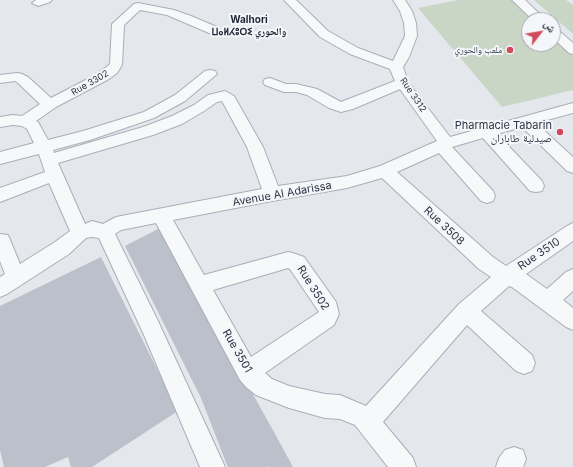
<!DOCTYPE html>
<meta charset="utf-8">
<style>
body{margin:0}
#map{position:relative;width:573px;height:467px;overflow:hidden;background:#e4e7ec;font-family:Inter,"Noto Naskh Arabic",sans-serif}
canvas{display:block}
.north{position:absolute;left:521px;top:12px;width:40px;height:40px;box-sizing:border-box;background:#f4f6f9;border:1px solid #a4a8b1;border-radius:50%;rotate:59deg;font-size:11px;font-weight:700;line-height:16px;text-align:center;color:#2b3445}
.north::after{content:'';display:block;margin:auto;width:14px;height:18px;background:#d1495b;clip-path:polygon(50% 0,100% 100%,50% 72%,0 100%)}
</style>
<div id="map">
<canvas width="573" height="467"></canvas>
<div class="north">ش</div>
</div>
<script>
const ctx = document.querySelector('canvas').getContext('2d');
ctx.lineJoin = 'round';
function fill(path, color) { ctx.fillStyle = color; ctx.fill(path, 'evenodd'); }
const toPath = rows => new Path2D(rows.map(r => 'M' + r).join(''));
function trace(path, color, width, dash) { ctx.strokeStyle = color; ctx.lineWidth = width; ctx.lineCap = dash ? 'butt' : 'round'; ctx.setLineDash(dash || []); ctx.stroke(path); }
function label(font, color, halo, rows, align = 'center') {
  ctx.font = font + ' Inter,"Noto Naskh Arabic","Noto Sans Tifinagh",sans-serif'; ctx.lineWidth = 4; ctx.setLineDash([]); ctx.textBaseline = 'middle'; ctx.strokeStyle = halo; ctx.fillStyle = color; for (const [text, x, y, turn = 0] of rows) {
    ctx.save(); ctx.translate(x, y); ctx.rotate((+turn || 0) * Math.PI / 180); ctx.textAlign = isNaN(turn) ? turn : align; if (halo) ctx.strokeText(text, 0, 0); ctx.fillText(text, 0, 0); ctx.restore();
  }
}
fill(toPath([
 [458,0,511,0,533,20,529,20,529,44,553,44,553,38,573,56,573,90,502,107,418,8],
 [534,0,566,0,573,5,573,34]
]), '#c9d6c5');
fill(toPath([
 [160,228,274,432,293,467,270,467,269,466,268,467,228,467,227,465,201,398,125,246],
 [101,257,178,411,92,467,71,467,68,457,45,467,4,467,0,450,0,306]
]), '#bbc0ca');
const street = toPath([
 [52,0,50,2,38,6,32,3,36,0,52,0],
 [284,0,296,0,328,31,358,48,393,61,405,36,404,23,400,11,393,0,405,0,412,11,416,23,417,36,409,57,403,67,408,82,450,137,573,103,573,113,536,123,573,157,573,173,567,171,522,127,497,134,542,181,544,186,542,191,536,192,530,191,483,138,452,147,493,191,495,196,493,201,487,203,481,201,439,153,397,172,493,257,506,266,567,226,573,223,573,241,526,274,547,289,566,272,573,269,573,291,563,300,573,308,573,330,566,327,512,287,509,286,481,311,532,355,535,363,532,371,524,374,516,371,467,325,383,422,413,458,416,467,388,467,355,425,340,419,325,418,289,408,256,395,246,387,240,380,156,223,121,230,115,234,158,321,225,467,200,467,144,335,99,238,92,237,86,238,69,254,7,294,0,297,0,277,5,274,0,261,0,234,8,235,20,264,55,242,70,231,49,183,0,202,0,188,45,172,39,154,0,164,0,152,34,143,27,129,22,126,13,125,0,127,0,117,13,115,22,116,40,104,18,83,15,81,0,83,0,75,17,73,22,74,28,77,51,98,99,73,110,64,112,24,134,4,138,3,174,10,191,16,217,27,219,30,217,33,213,34,209,33,167,15,140,10,124,25,122,65,117,73,109,79,56,107,36,121,38,122,48,140,83,131,144,112,175,95,205,71,210,70,215,71,217,74,185,101,154,118,90,140,53,150,54,153,143,127,172,116,194,105,208,95,225,91,234,96,263,147,278,186,347,176,380,166,437,141,400,89,353,109,341,112,329,108,307,95,296,92,284,92,265,85,263,82,265,79,270,78,286,84,296,84,317,89,341,102,395,81,390,69,350,54,320,37,284,0],
 [222,101,247,147,262,189,116,217,103,224,92,221,85,224,58,163,153,135,182,124,204,111,217,102,222,101],
 [382,178,479,269,491,277,459,304,366,406,340,395,325,394,289,386,272,379,265,373,334,325,339,314,336,302,304,257,293,253,288,252,204,275,173,220,272,201,347,188,382,178],
 [288,268,290,269,319,312,251,357,213,290,288,268],
 [512,0,525,0,546,20,533,20,512,0],
 [553,28,557,29,573,43,573,54,569,53,553,38,553,28],
 [514,447,523,450,526,459,523,467,496,467,499,458,505,450,514,447]
]);
trace(street, '#a9aeb7', 2);
fill(street, '#f7f8fa');
for (const [x, y, r, color] of [
 [510,50,4,"#d1495b"],
 [560,132,4,"#d1495b"]
]) { const dot = new Path2D(); dot.arc(x, y, r, 0, 2 * Math.PI); ctx.fillStyle = color; ctx.fill(dot); trace(dot, '#f4f6f9', 1.5); }
label('9px', '#2b3445', '#f4f6f9', [
 ["ملعب والحوري",502,50]
], 'right');
label('9px', '#2b3445', '#f4f6f9', [
 ["Rue 3302",90,83,-30],
 ["Rue 3312",413,95,56]
]);
label('bold 10px', '#1d2536', '#f4f6f9', [
 ["Walhori",249,20],
 ["ⵡⴰⵍⵃⵓⵔⵉ والحوري",249,32]
]);
label('11px', '#2b3445', '#f4f6f9', [
 ["Pharmacie Tabarin",552,126],
 ["صيدلية طاباران",552,139]
], 'right');
label('11px', '#2b3445', '#f4f6f9', [
 ["Avenue Al Adarissa",282,194,-10],
 ["Rue 3508",444,226,43],
 ["Rue 3510",539,254,-34],
 ["Rue 3502",313,288,58],
 ["Rue 3501",237,351,60]
]);
</script>
